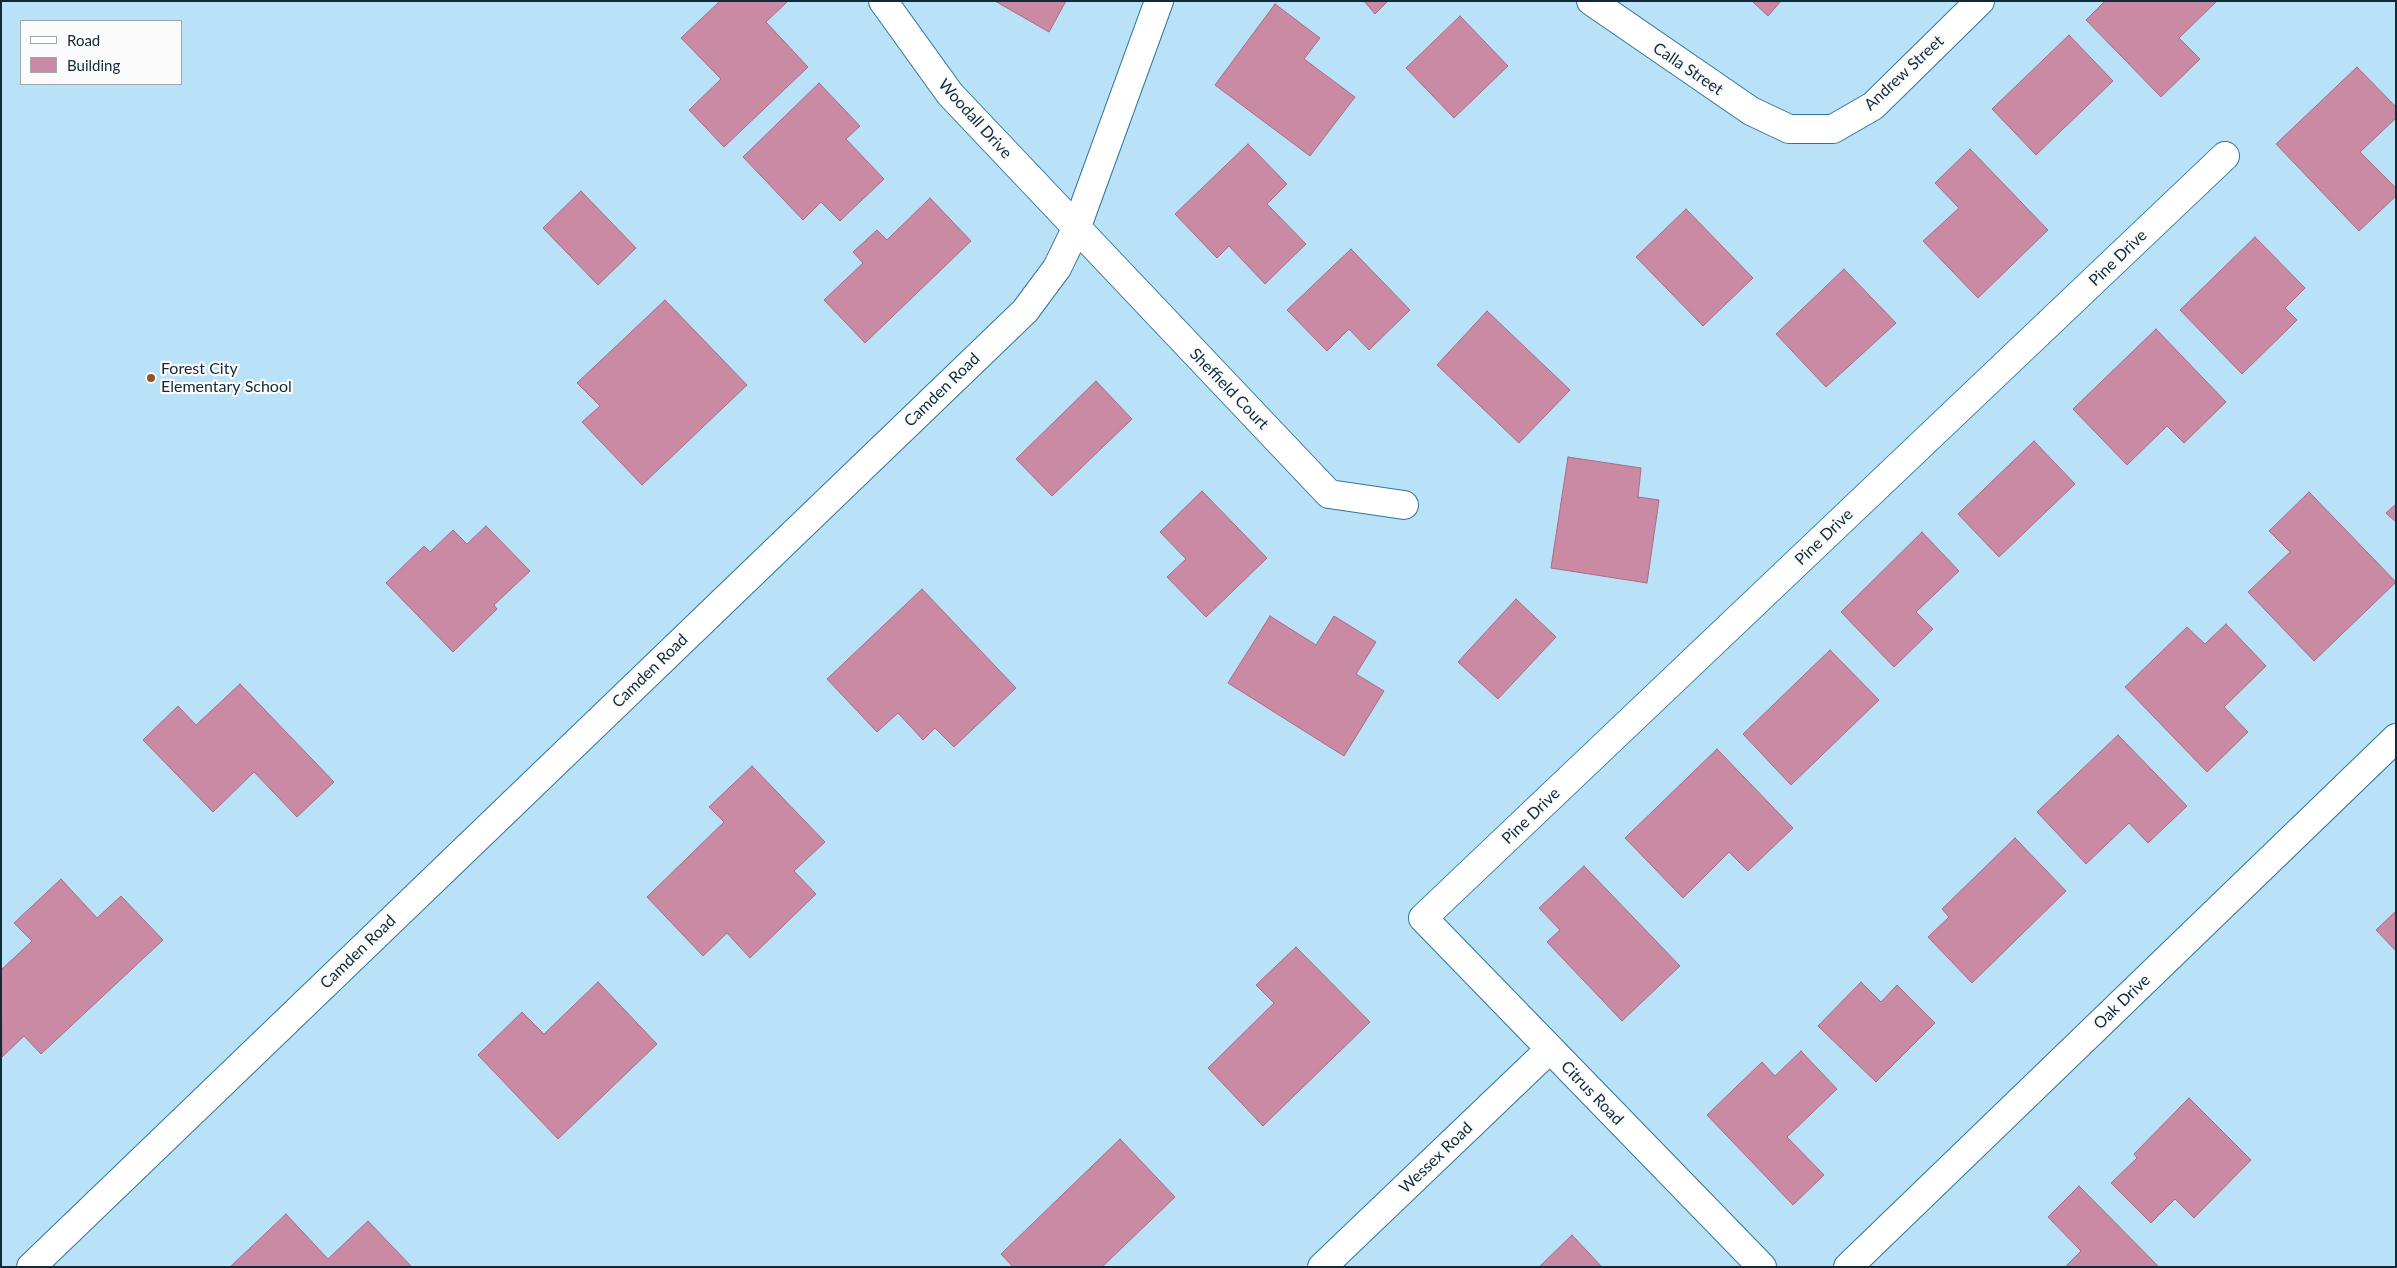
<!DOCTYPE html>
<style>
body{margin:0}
#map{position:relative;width:2397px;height:1268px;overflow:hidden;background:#b9e1f8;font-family:Lato,sans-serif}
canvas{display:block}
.frame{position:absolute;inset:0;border:2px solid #0f2b3a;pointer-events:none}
.legend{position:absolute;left:20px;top:20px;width:162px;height:65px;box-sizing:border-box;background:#fbfbfb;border:1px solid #9da8ae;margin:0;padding:6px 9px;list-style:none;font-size:15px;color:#0f2b3a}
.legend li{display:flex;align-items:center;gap:10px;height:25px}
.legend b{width:25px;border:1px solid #9da8ae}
</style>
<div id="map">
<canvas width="2397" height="1268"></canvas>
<div class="frame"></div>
<ul class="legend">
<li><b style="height:6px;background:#fff"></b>Road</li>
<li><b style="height:14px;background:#cb8aa3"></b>Building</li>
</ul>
</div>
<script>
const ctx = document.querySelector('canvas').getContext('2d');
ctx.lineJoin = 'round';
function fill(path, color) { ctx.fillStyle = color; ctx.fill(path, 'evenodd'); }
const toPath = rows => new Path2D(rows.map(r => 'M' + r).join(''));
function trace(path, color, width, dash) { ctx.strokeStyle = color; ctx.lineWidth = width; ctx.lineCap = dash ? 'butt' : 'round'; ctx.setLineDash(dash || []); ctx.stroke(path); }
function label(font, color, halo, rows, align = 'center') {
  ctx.font = font + ' Lato,sans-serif'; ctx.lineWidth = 4.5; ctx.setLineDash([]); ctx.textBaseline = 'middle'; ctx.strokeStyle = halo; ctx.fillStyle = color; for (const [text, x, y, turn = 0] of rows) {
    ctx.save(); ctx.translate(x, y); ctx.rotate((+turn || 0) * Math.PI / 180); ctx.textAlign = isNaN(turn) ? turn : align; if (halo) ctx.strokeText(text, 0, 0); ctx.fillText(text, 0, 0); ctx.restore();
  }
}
const building = toPath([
 [720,1,788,1,766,22,808,67,724,147,689,110,721,79,681,38,720,1],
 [995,1,1066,1,1049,32,995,1],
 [1364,1,1388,1,1375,14,1364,1],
 [1752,1,1781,1,1768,16,1752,1],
 [2105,1,2217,1,2179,38,2200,59,2161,97,2086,20,2105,1],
 [1275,4,1320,38,1304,59,1355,97,1310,156,1215,85,1275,4],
 [1460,16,1508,66,1454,118,1406,68,1460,16],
 [2069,35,2113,81,2036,155,1992,109,2069,35],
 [2357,67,2396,107,2396,118,2360,152,2396,188,2396,196,2359,231,2276,144,2357,67],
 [819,83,860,126,846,139,884,179,840,221,821,202,803,220,743,157,819,83],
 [1248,144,1287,184,1267,204,1306,244,1265,284,1229,246,1217,258,1175,214,1248,144],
 [1970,149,2048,230,1978,298,1923,241,1959,208,1935,183,1970,149],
 [581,191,636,248,598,285,543,228,581,191],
 [930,198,971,241,865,343,824,300,863,263,853,252,877,230,887,240,930,198],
 [1686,209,1753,278,1703,326,1636,257,1686,209],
 [2255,237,2305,288,2285,308,2297,320,2242,374,2180,310,2255,237],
 [1351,249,1410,310,1369,350,1349,329,1327,351,1287,310,1351,249],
 [1844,269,1896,323,1826,387,1776,334,1844,269],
 [665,300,747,385,642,485,582,422,600,406,577,383,665,300],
 [1487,311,1570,390,1519,443,1437,365,1487,311],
 [2156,329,2226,402,2184,443,2167,426,2127,465,2073,409,2156,329],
 [1096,381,1132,419,1052,496,1016,459,1096,381],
 [2034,441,2075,484,1999,557,1958,514,2034,441],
 [1568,457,1641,468,1638,497,1659,500,1647,583,1551,568,1568,457],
 [1202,491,1267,558,1206,617,1167,577,1186,559,1160,532,1202,491],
 [2309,492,2396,582,2314,661,2248,592,2290,552,2269,531,2309,492],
 [2396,504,2396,522,2386,513,2396,504],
 [486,526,530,571,494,605,497,609,453,652,386,583,424,546,430,552,453,530,467,544,486,526],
 [1922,532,1959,571,1916,612,1933,629,1894,667,1841,612,1922,532],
 [922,589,1016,688,954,747,935,728,923,740,898,713,877,732,827,679,922,589],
 [1516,599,1556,637,1498,699,1458,662,1516,599],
 [1270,616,1316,645,1334,616,1376,642,1356,674,1384,691,1344,756,1228,683,1270,616],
 [2226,624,2266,666,2224,707,2248,732,2207,772,2125,687,2187,627,2205,644,2226,624],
 [1830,650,1879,700,1791,785,1743,734,1830,650],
 [240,684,334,782,297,817,254,772,213,812,143,740,178,706,196,725,240,684],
 [2118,735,2187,806,2148,843,2129,823,2086,864,2037,812,2118,735],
 [1717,749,1793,828,1748,871,1729,852,1683,898,1625,838,1717,749],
 [752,766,825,842,794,871,816,894,750,958,727,933,703,956,647,897,724,822,709,807,752,766],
 [2015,838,2066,891,1972,983,1928,937,1949,917,1942,909,2015,838],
 [1584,866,1680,966,1622,1021,1547,942,1560,930,1539,908,1584,866],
 [61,879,97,918,121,896,163,940,41,1054,24,1036,2,1057,1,970,32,941,14,923,61,879],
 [2396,911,2396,951,2376,930,2396,911],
 [1296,947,1370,1022,1263,1126,1208,1068,1274,1003,1256,985,1296,947],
 [598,982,657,1044,558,1139,478,1055,522,1012,544,1034,598,982],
 [1861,982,1881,1002,1897,985,1935,1023,1876,1082,1818,1026,1861,982],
 [1801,1051,1837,1089,1787,1137,1824,1175,1793,1205,1707,1115,1762,1062,1775,1076,1801,1051],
 [2189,1098,2251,1160,2194,1218,2175,1199,2151,1223,2111,1183,2137,1158,2134,1154,2189,1098],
 [1120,1139,1175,1197,1102,1267,1013,1267,1001,1254,1120,1139],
 [2079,1186,2159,1267,2065,1267,2081,1251,2048,1217,2079,1186],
 [286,1214,328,1259,368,1221,412,1267,230,1267,286,1214],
 [1572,1235,1602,1267,1539,1267,1572,1235]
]);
fill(building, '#cb8aa3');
trace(building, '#ab6b84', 1);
const minor = toPath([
 [883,1,950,94,1329,494,1404,505],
 [1591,1,1751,111,1789,129,1833,129,1873,106,1980,1],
 [31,1267,1025,311,1057,268,1076,229,1159,1],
 [1322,1267,1550,1049],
 [1762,1267,1423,918,2225,156],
 [1848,1267,2396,738]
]);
trace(minor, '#327599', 30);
trace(minor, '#fff', 28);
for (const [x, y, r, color] of [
 [151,378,5,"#955320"]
]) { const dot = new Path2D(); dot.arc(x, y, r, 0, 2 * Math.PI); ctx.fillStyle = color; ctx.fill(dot); trace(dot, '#fbfbfb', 2); }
label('16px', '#0f2b3a', '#fbfbfb', [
 ["Calla Street",1688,69,34],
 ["Andrew Street",1904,73,-43],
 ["Woodall Drive",975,119,48],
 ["Pine Drive",2118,258,-44],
 ["Sheffield Court",1229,389,46],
 ["Camden Road",942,390,-44],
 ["Pine Drive",1824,537,-44],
 ["Camden Road",650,671,-44],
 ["Pine Drive",1531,816,-44],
 ["Camden Road",358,952,-44],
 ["Oak Drive",2122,1002,-44],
 ["Citrus Road",1592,1093,46],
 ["Wessex Road",1436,1158,-44]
]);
label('16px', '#0f2b3a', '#fbfbfb', [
 ["Forest City",161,369],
 ["Elementary School",161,387]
], 'left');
</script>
